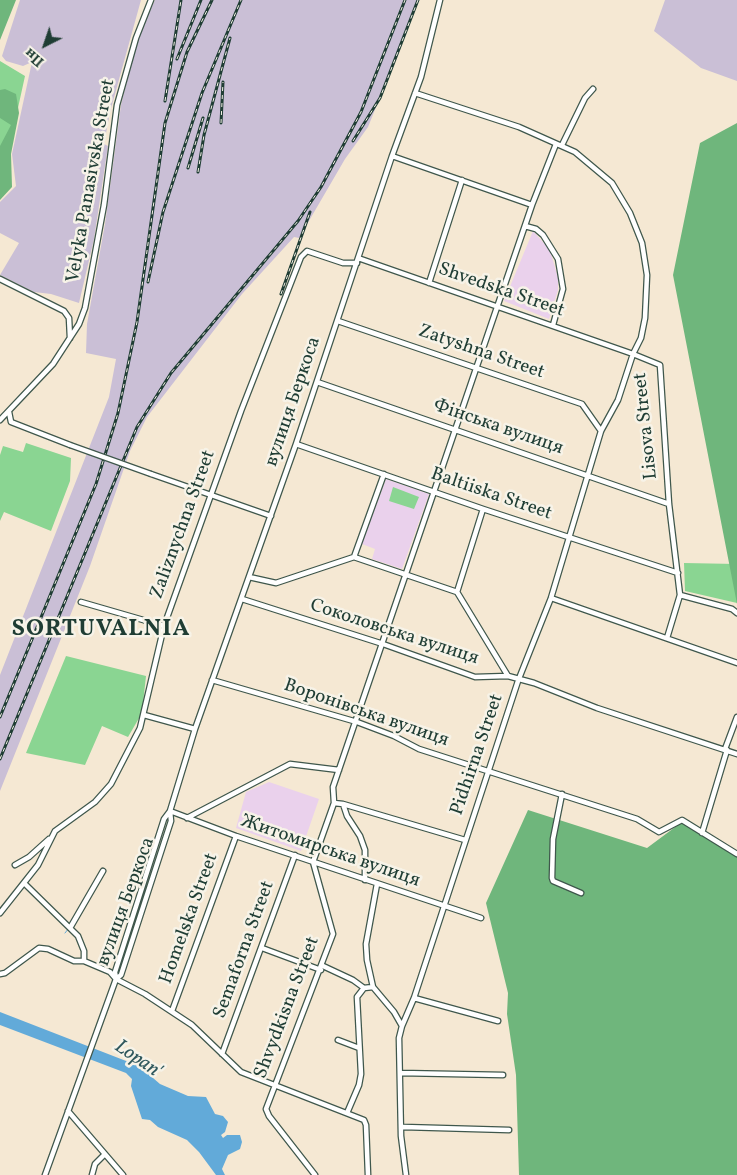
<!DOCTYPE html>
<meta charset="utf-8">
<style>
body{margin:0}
#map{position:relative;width:737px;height:1175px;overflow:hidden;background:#f5e8d3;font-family:Vollkorn,serif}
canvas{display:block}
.north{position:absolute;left:20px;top:20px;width:50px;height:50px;-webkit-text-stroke:4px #f7f3e8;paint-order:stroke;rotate:221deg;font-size:14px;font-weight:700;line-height:20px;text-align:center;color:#1f3d34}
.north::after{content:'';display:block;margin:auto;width:18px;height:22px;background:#1f3d34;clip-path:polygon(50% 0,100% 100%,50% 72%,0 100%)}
</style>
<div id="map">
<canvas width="737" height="1175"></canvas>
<div class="north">Пн</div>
</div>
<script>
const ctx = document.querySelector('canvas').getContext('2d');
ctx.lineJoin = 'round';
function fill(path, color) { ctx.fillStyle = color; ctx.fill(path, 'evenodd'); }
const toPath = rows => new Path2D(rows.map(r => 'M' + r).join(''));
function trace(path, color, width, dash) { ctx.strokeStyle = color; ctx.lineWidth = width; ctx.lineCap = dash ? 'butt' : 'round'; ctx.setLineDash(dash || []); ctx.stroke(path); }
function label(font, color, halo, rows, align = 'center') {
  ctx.font = font + ' Vollkorn,serif'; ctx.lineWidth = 5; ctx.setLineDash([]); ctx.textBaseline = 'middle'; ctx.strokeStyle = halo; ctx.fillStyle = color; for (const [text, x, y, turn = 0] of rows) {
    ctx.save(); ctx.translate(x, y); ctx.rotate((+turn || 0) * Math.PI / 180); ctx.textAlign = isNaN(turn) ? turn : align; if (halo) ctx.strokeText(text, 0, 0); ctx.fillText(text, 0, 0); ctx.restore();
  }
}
fill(toPath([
 [533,231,550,250,558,278,558,290,549,319,504,301],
 [386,479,429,494,402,569,372,559,375,549,362,544],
 [269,782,319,799,301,851,236,828,246,792]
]), '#ead1ec');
fill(toPath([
 [20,0,141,0,110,112,104,144,108,146,94,239,79,303,51,294,34,292,0,275,19,243,0,233,0,202,16,186,12,154,32,62,23,66,6,61,2,56],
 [155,0,419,0,368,127,345,159,299,238,294,237,242,294,147,417,130,451,90,566,0,791,0,675,109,397,116,359,86,353,87,324,105,224,121,105,138,36],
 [665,0,737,0,737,81,701,68,654,31]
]), '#cabfd6');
fill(toPath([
 [0,61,25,76,0,190],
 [26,443,71,458,70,481,51,531,4,512,0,521,0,455,3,446,23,452],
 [393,487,419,497,414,509,389,501],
 [684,563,737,564,737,603,685,591],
 [66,656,146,676,142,713,128,737,102,726,85,765,26,753]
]), '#8ad592');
fill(toPath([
 [0,0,16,0,0,40],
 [5,89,16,94,19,113,11,154,12,187,0,200,0,146,11,125,0,118,0,90],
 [737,123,737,604,673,275,700,143],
 [528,810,647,848,682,822,737,855,737,1175,519,1175,516,1075,507,1014,508,993,486,903]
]), '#6fb67c');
fill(toPath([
 [0,1012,139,1066,160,1084,188,1096,206,1097,215,1114,223,1116,228,1122,225,1132,221,1135,223,1138,227,1135,240,1135,242,1142,240,1149,228,1155,222,1169,225,1175,216,1175,199,1152,187,1140,158,1127,150,1120,142,1119,131,1086,132,1079,126,1073,0,1025]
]), '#62aad9');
trace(toPath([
 [65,933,69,928]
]), '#62aad9', 1);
const minor = toPath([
 [415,93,519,127,575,152,612,183,630,213,642,243,647,275,645,318,641,338,633,354,660,365,669,504,680,595,667,638],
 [562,145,585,98,593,89],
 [392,156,532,205],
 [525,226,536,229,543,235,558,259,563,289,553,325],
 [358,258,633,354,618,400,601,431,551,598,518,681,414,998,402,1026,399,1038,401,1136,406,1175],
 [0,279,64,311,69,318,70,338],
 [429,283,462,180],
 [338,321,582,404,601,431],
 [317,382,669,504],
 [9,412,11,422,70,445],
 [0,420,53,364,79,324,85,308,104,205,117,105,136,38,151,0],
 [296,444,483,509,678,573],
 [151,474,271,516],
 [384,474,354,557,457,592,483,509],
 [249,577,276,583,354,557],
 [457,592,508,676],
 [680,595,732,609,737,613],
 [551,598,737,663],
 [242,599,383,644,475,677,508,676,534,683,597,708,737,754],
 [81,602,164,626],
 [212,680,357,722,394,736,419,749,637,819,659,832,682,820,737,854],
 [144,715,195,729],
 [725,749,737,717],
 [562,794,553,839,552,878,553,881,581,893],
 [343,804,465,840],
 [170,811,236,836,481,918],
 [187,818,290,764,339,770],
 [702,833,727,750],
 [15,865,29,857,49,839],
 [365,880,365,850,360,836,347,816,343,804,334,803,333,787,532,205,556,144],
 [25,884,78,936,84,951,84,961],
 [377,884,366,944,367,960,373,987,394,1012,402,1026],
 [0,913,38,865,55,831,95,802,111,784,140,728,164,626,241,411,301,257,307,251,343,263,357,263],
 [70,928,103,871],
 [262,948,321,970],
 [323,966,353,980,364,988,373,987],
 [0,974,5,973,39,948,48,949,74,961,84,961,110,972,116,979,145,994,192,1025,241,1072,364,1120,366,1125,368,1175],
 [116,979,121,975,171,821,170,811],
 [414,998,498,1021],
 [172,1011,236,836],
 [338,1040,359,1048],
 [222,1054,295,855],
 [400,1073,503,1075],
 [68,1111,123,1175],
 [347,1113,359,1085,361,1074,357,997,364,988],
 [403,1127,509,1130],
 [45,1175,116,979,115,972,164,819,170,811,195,729,296,444,392,156,421,77,440,0],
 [92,1175,95,1164,105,1154],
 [315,1175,269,1116,266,1109,333,934,313,862,334,803]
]);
trace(minor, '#3f574c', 7);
trace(minor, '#fff', 4.5);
const rail = toPath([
 [177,59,201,0],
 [165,101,181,0],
 [221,123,223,82],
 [353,141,380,98,418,0],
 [188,168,203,118],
 [198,172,204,135,230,38],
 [148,282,163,212,202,93,241,0],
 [281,294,310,212],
 [0,717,96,484,118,413,137,322,165,123,187,52,212,0],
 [0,759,137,427,171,373,298,221,321,187,361,112,405,0]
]);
trace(rail, '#1f3d34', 3);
trace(rail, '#f7f3e8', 1, [4]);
const minorBridge = toPath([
 [70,445,151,474]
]);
trace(minorBridge, '#3f574c', 7, []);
trace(minorBridge, '#fff', 4.5);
label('19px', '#1f3d34', '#f7f3e8', [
 ["Velyka Panasivska Street",92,181,-80],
 ["Shvedska Street",501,291,19],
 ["Zatyshna Street",481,353,19],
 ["вулиця Беркоса",294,402,-71],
 ["Lisova Street",647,426,-96],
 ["Фінська вулиця",498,428,19],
 ["Baltiiska Street",491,495,19],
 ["Zaliznychna Street",184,525,-70],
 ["Соколовська вулиця",394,633,18],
 ["Воронівська вулиця",366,714,19],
 ["Pidhirna Street",478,755,-71],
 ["Житомирська вулиця",330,852,19],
 ["вулиця Беркоса",127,902,-70],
 ["Homelska Street",190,919,-70],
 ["Semaforna Street",245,950,-70],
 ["Shvydkisna Street",288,1008,-69]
]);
label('italic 20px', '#30585d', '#f7f3e8', [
 ["Lopan'",137,1060,34]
]);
ctx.letterSpacing = '1px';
label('bold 24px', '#1f3d34', '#f7f3e8', [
 ["SORTUVALNIA",101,631]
]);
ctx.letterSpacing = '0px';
</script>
